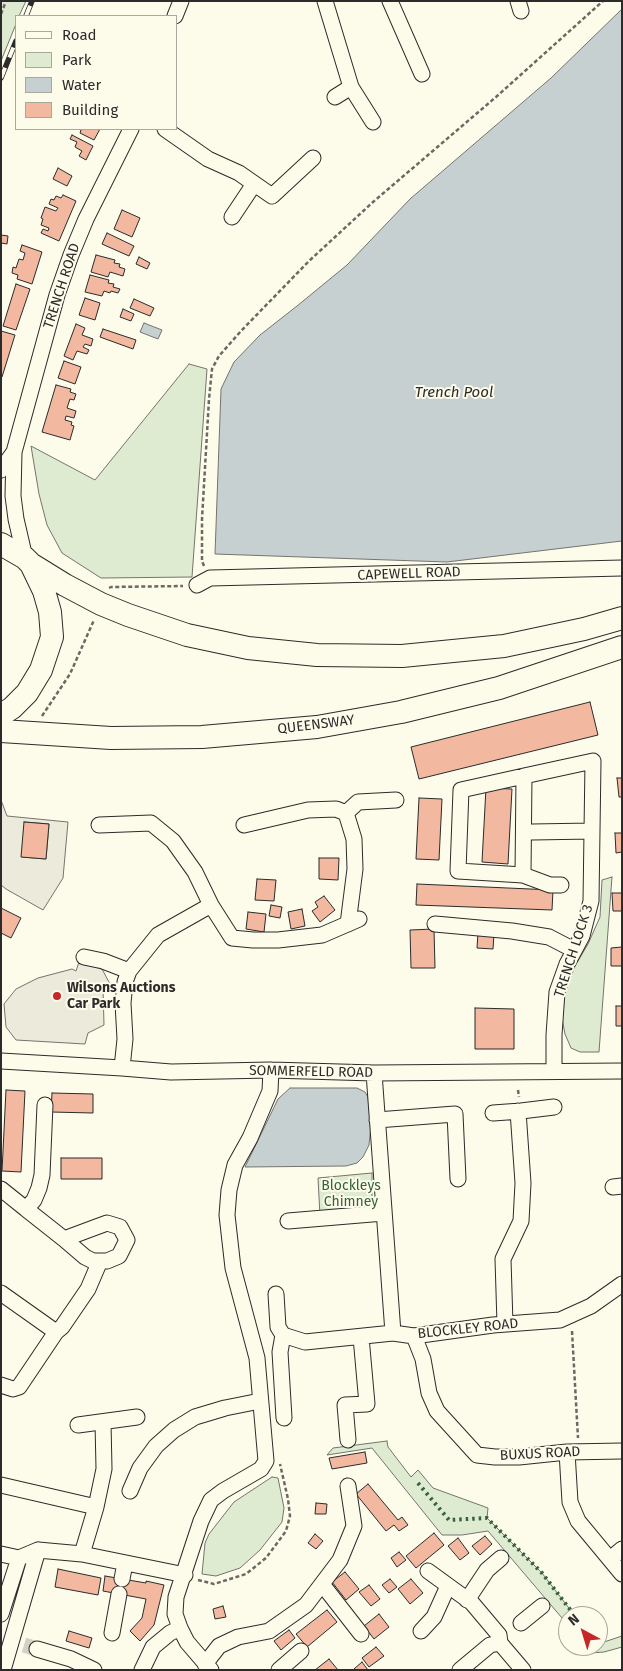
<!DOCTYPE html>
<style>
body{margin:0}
#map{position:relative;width:623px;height:1671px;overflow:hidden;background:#fdfbea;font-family:"Fira Sans",sans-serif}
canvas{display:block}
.frame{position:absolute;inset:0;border:2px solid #2b2b2b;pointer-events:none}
.legend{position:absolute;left:15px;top:15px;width:162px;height:115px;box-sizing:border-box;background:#fdfbea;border:1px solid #a9a89e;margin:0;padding:6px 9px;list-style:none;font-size:15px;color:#2b2b2b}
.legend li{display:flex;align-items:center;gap:10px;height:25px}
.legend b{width:25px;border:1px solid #a9a89e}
.north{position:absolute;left:558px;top:1606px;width:50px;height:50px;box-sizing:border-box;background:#fdfbea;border:1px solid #a9a89e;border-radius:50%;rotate:321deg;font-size:14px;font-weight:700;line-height:20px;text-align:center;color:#2b2b2b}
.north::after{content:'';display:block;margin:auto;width:18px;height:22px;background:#c62828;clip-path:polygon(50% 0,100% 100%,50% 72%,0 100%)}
</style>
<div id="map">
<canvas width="623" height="1671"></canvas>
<div class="frame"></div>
<ul class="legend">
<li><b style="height:6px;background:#fdfbea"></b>Road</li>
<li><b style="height:14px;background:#deebd1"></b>Park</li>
<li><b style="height:14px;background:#c7d0d0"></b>Water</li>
<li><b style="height:14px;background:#f2b8a0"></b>Building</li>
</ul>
<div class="north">N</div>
</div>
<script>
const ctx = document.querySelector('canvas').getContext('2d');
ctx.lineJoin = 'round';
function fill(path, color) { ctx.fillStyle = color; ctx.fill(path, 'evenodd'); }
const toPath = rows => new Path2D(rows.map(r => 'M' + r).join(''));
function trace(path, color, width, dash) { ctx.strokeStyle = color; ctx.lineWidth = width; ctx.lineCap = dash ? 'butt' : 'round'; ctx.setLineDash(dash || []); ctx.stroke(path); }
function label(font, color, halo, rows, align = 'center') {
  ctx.font = font + ' "Fira Sans",sans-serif'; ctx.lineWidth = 4; ctx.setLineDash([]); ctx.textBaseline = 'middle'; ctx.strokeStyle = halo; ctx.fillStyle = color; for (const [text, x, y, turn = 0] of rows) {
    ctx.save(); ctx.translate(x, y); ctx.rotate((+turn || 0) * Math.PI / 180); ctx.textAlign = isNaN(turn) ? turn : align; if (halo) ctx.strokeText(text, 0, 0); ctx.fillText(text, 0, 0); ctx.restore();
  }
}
const green = toPath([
 [1,1,26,1,19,16,16,16,16,24,1,61,1,1],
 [189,364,207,369,192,577,101,578,62,553,47,525,39,494,31,446,95,480,189,364],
 [612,877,599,1052,580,1052,571,1048,565,1034,562,1018,564,993,572,971,588,944,600,917,602,880,612,877],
 [372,1173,372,1211,320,1216,318,1178,372,1173],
 [387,1441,388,1447,411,1477,418,1470,433,1488,488,1508,487,1518,542,1573,575,1616,568,1616,568,1625,488,1531,462,1535,442,1535,372,1448,327,1455,333,1448,387,1441],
 [272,1477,278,1478,284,1508,282,1522,260,1550,240,1568,216,1576,202,1574,205,1543,209,1534,234,1502,272,1477],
 [622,1636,622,1647,604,1652,591,1653,585,1646,598,1646,598,1641,601,1643,622,1636]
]);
fill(green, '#deebd1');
trace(green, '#74746e', 1);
const parking = toPath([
 [1,800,7,816,68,822,63,878,43,910,6,889,1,885,1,800],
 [25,822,49,824,46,859,22,857,25,822],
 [79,962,102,969,110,984,103,988,104,1025,88,1033,85,1044,16,1040,6,1027,4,1004,16,989,38,978,72,969,76,971,79,962]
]);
fill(parking, '#eceadb');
trace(parking, '#74746e', 1);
const water = toPath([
 [622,9,622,541,447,562,215,554,221,389,234,362,260,335,297,306,347,265,410,199,551,78,622,9],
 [144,323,162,330,158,339,140,332,144,323],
 [290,1088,357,1088,365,1092,368,1097,371,1125,369,1145,363,1157,357,1163,346,1166,245,1167,278,1099,290,1088]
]);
fill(water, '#c7d0d0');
trace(water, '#74746e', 1);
const building = toPath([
 [78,129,100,129,94,140,80,133,81,130,78,129],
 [72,135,93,146,86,160,79,156,82,151,75,147,77,142,70,139,72,135],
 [58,168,72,176,67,186,53,179,58,168],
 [63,195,76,201,59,241,41,233,43,229,48,231,49,228,41,225,43,219,41,218,45,207,56,211,58,208,49,204,51,199,54,200,56,196,61,198,63,195],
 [122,210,140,218,132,237,114,229,122,210],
 [107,233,134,246,129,256,102,244,107,233],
 [1,235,8,236,7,244,1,243,1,235],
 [22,245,42,252,32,284,17,279,18,275,12,273,13,267,16,268,19,259,23,260,25,253,20,251,22,245],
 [96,255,115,260,114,263,120,264,119,267,125,269,123,276,110,272,108,277,91,272,96,255],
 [139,257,150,263,147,269,136,264,139,257],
 [90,275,109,280,108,283,114,284,113,287,120,289,118,293,111,291,110,293,104,291,102,296,85,292,90,275],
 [16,284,30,289,16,330,3,326,16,284],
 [85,298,100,303,95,320,79,315,85,298],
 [134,299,154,308,150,316,130,308,134,299],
 [123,309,134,314,131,321,120,317,123,309],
 [76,324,85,328,82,335,93,339,91,346,85,344,83,347,89,350,87,354,77,351,73,360,64,356,76,324],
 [103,329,136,340,133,349,100,337,103,329],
 [1,331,15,335,2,377,1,377,1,331],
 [64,361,81,367,75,384,58,378,64,361],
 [56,385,71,389,70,392,76,394,74,400,70,399,67,408,76,411,74,418,66,416,65,420,72,422,71,425,74,426,70,440,42,432,56,385],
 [590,702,598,735,419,779,411,747,590,702],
 [617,778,622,778,622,797,619,797,617,778],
 [486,788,512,789,508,864,482,862,486,788],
 [419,798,442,799,439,860,416,859,419,798],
 [24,822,49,824,46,859,21,857,24,822],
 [615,833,622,833,622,852,616,853,615,833],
 [319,858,339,858,338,880,319,879,319,858],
 [257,879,276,880,274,901,255,900,257,879],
 [417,884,553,890,552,910,416,905,417,884],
 [612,893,622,893,622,911,613,911,612,893],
 [324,896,335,910,320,922,312,911,318,907,315,902,324,896],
 [271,905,282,907,280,918,269,916,271,905],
 [1,908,21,918,11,938,1,933,1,908],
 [302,909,305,926,291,929,288,912,302,909],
 [248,912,266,914,264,932,246,929,248,912],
 [434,929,435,968,411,968,410,930,434,929],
 [478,933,494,934,493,949,477,948,478,933],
 [622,947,622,966,611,966,611,948,622,947],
 [616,1006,622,1006,622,1026,616,1026,616,1006],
 [475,1008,514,1009,514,1049,475,1049,475,1008],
 [6,1090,25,1091,21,1172,2,1171,6,1090],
 [52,1093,93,1094,93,1113,51,1112,52,1093],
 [61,1158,102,1158,102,1179,61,1179,61,1158],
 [365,1452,367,1463,332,1469,329,1458,365,1452],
 [368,1484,398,1520,402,1517,408,1525,399,1531,394,1525,386,1531,356,1494,368,1484],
 [316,1503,327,1504,326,1514,315,1514,316,1503],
 [434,1533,444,1545,416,1568,406,1556,434,1533],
 [315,1534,323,1541,316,1549,308,1543,315,1534],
 [485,1536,492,1544,480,1555,472,1546,485,1536],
 [458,1538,469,1553,460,1560,448,1546,458,1538],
 [399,1552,406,1560,397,1567,391,1558,399,1552],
 [58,1569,101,1578,98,1595,55,1587,58,1569],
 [345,1572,359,1589,346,1600,332,1582,345,1572],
 [105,1576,146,1583,146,1581,164,1585,154,1625,140,1641,130,1631,142,1618,146,1599,103,1591,105,1576],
 [390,1579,397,1587,389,1593,382,1585,390,1579],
 [411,1579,423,1593,410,1604,398,1589,411,1579],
 [369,1585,380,1599,371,1606,359,1592,369,1585],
 [223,1606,226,1617,215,1619,213,1609,223,1606],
 [327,1610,337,1622,307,1647,296,1634,327,1610],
 [379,1614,389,1627,374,1639,364,1626,379,1614],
 [289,1630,295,1638,281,1650,274,1641,289,1630],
 [69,1631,92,1638,89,1648,66,1641,69,1631],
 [376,1647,384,1656,369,1667,362,1658,376,1647],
 [329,1659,338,1670,315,1670,329,1659],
 [362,1662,368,1670,354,1670,354,1669,362,1662]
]);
fill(building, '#f2b8a0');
trace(building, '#2b2b2b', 1);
trace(toPath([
 [24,1645,37,1649]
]), '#d3d1c4', 15, [15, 8]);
const minor = toPath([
 [325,1,351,87,373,122],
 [390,1,422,74],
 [518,1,521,11],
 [175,16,181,1],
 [335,97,351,87],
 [165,129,208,159,239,173,272,196,313,158],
 [232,217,254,184],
 [1,470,14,452],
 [25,558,16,519,13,496,14,452,57,295,71,255,86,219,131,129],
 [197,585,210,578,622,568],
 [524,776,523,875,458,871,461,790,524,776,593,761,591,901,582,936,567,964,557,992,554,1035,554,1071],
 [346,813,358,802,396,800],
 [99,825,151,823,173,841,195,872,211,905,232,938,253,940,278,940,322,935,359,919],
 [244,825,308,810,336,809,346,813,354,839,355,869,348,924],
 [532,832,592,831],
 [523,875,550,885,561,885],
 [435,924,512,931,549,937,574,950],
 [84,957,103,961,129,971],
 [1,1061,122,1068,171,1072,271,1070,374,1073,622,1071],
 [122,1068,125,1039,123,1003,125,982,129,971,158,935,211,905],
 [374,1073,393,1333],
 [493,1113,521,1111,554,1107],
 [377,1120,455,1114,458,1179],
 [613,1187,622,1186],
 [1,1189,26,1209,34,1200,39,1188,42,1175,45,1105],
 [26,1209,64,1239,107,1223,120,1227,127,1240,119,1256,107,1261,93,1261,85,1257,64,1239],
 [288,1221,384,1213],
 [1,1293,56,1332],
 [276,1294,278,1327,283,1335,305,1342,393,1333,414,1336,493,1325,560,1320,591,1306,622,1284],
 [505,1324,503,1259,521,1221,523,1183,518,1111],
 [283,1335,280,1352,284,1418],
 [414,1336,423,1359,429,1393,437,1411,477,1455,495,1457,519,1457,567,1452,622,1451],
 [1,1385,13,1389,19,1387,56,1332,62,1327,88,1289,100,1261],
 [78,1425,137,1417],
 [348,1440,345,1405,367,1404,361,1337],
 [567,1452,570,1502,578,1521,622,1574],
 [1,1485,96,1507],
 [130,1491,140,1468,156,1446,174,1430,195,1417,225,1408,260,1401],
 [1,1554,19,1558,38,1550,82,1554,185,1575],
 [82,1554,96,1507,104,1469,103,1422],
 [610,1559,622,1549],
 [428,1571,472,1603,499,1635,500,1643],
 [122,1579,125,1563],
 [322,1584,361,1634],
 [467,1600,487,1570,501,1558],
 [1,1614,19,1558],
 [521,1623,542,1606],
 [421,1631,434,1617,448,1586],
 [112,1633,119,1594],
 [37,1649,71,1659,94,1670],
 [205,1664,219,1646,238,1637,269,1631,306,1605,340,1560,354,1526,348,1486],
 [3,1670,38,1550],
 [142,1670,153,1647,170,1633,180,1628],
 [211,1670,187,1642,180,1628,175,1614,176,1597,201,1521,211,1500,223,1491,261,1469,266,1461,257,1358,233,1268,227,1215,229,1190,235,1165,250,1138,270,1091,271,1070],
 [279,1670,301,1651],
 [460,1670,490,1645,500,1643,523,1670]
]);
const highway = toPath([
 [1,544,25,558,31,564,44,591,50,612,52,637,41,670,27,693,12,708,1,715],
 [31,564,65,585,101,604,128,615,187,635,248,648,317,655,402,656,504,646,584,629,622,618],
 [1,731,111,738,202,737,317,727,401,712,499,688,622,647]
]);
trace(minor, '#2b2b2b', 17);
trace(highway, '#2b2b2b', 24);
trace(toPath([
 [1,14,6,1],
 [204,566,202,561,202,519,209,399,212,369,219,356,241,331,309,261,373,202,496,97,603,1],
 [109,588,111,587,183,586],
 [42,716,70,674,94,620],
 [518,1090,519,1097],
 [572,1331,578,1438],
 [198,1580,214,1584,246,1574,266,1558,286,1531,290,1516,288,1499,280,1464]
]), '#6a6964', 2.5, [4, 2.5]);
trace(minor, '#fdfbea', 15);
trace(highway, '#fdfbea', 22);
const rail = toPath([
 [26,16,32,1],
 [1,78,16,41]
]);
trace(rail, '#2b2b2b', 5.5);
trace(rail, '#fdfbea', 4, [11]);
trace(toPath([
 [418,1483,449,1520,487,1518,542,1573,575,1616]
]), '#34623c', 4, [2.5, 4]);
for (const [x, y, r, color] of [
 [57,996,5,"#c62828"]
]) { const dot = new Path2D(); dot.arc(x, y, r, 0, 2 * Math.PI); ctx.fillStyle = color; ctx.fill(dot); trace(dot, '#fdfbea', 2); }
label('14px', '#2b2b2b', '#fdfbea', [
 ["TRENCH ROAD",62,286,-72],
 ["CAPEWELL ROAD",409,574,-2],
 ["QUEENSWAY",316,725,-7],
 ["TRENCH LOCK 3",574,951,-72],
 ["SOMMERFELD ROAD",311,1072,1],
 ["BLOCKLEY ROAD",468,1329,-6],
 ["BUXUS ROAD",540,1454,-3]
]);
label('bold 14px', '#2b2b2b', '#fdfbea', [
 ["Wilsons Auctions",67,988],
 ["Car Park",67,1004]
], 'left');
label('14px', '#34623c', '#fdfbea', [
 ["Blockleys",351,1186],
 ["Chimney",351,1202]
]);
label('italic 15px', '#2b2b2b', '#fdfbea', [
 ["Trench Pool",454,393]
]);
</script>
